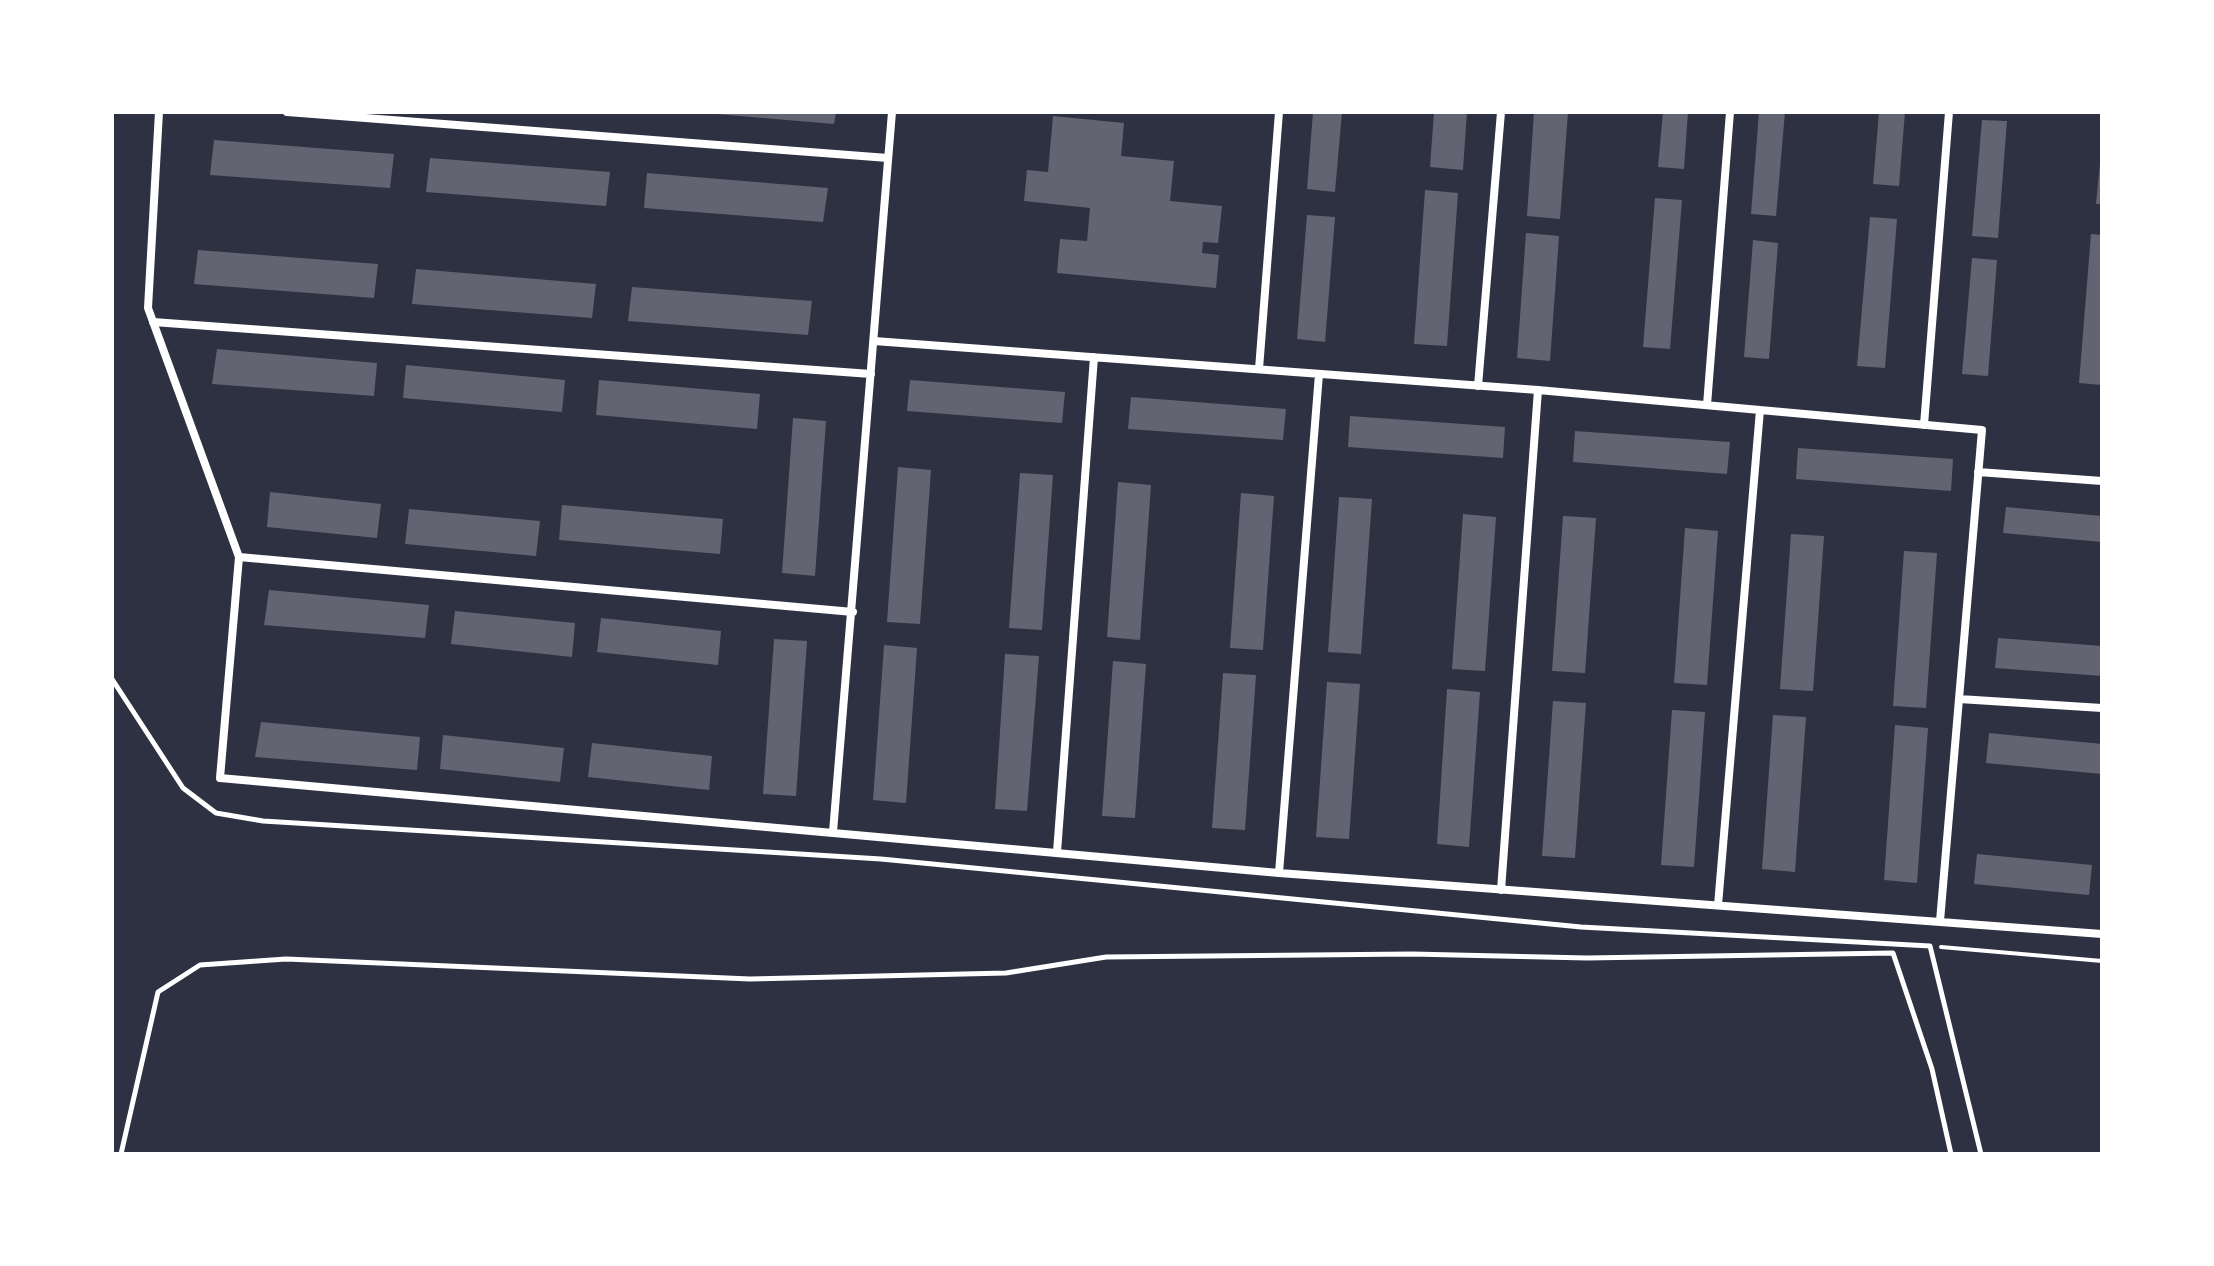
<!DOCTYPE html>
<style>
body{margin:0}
#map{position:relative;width:2214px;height:1266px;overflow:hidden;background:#2d3142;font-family:Raleway,sans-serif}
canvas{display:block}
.frame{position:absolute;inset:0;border:114px solid #fff;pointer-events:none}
</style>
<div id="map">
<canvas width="2214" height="1266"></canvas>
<div class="frame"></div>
</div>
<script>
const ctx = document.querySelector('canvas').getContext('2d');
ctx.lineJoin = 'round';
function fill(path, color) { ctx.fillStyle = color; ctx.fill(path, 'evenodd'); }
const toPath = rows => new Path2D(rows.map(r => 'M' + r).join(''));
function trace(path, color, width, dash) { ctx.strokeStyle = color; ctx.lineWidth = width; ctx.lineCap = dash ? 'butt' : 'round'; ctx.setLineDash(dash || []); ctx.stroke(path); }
fill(toPath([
 [716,112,836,112,834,124,716,114],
 [1313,112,1342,112,1335,192,1307,189],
 [1434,112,1467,112,1463,170,1430,167],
 [1534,112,1568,112,1560,219,1527,216],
 [1663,112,1688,112,1684,169,1658,167],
 [1759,112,1785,112,1776,216,1751,214],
 [1879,112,1905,112,1899,186,1873,184],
 [1053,116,1124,123,1121,156,1174,161,1170,201,1222,206,1218,243,1203,242,1202,253,1219,255,1216,288,1057,273,1060,239,1087,241,1090,208,1024,201,1027,170,1048,172],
 [1982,120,2007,121,1998,238,1972,236],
 [214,140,394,154,390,188,210,175],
 [430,158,610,172,606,206,426,192],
 [2100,163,2102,164,2102,204,2096,204],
 [647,173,828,188,823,222,644,208],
 [1425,190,1458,193,1447,346,1414,344],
 [1655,198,1682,200,1670,349,1643,347],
 [1307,215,1335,217,1325,342,1297,339],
 [1870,217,1897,219,1885,368,1857,366],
 [1526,233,1559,236,1550,361,1517,358],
 [2091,234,2102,235,2102,385,2079,383],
 [1753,240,1778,243,1769,359,1744,357],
 [198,250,378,264,374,298,194,284],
 [1972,258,1997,260,1988,376,1962,374],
 [416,269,596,284,592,318,412,304],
 [632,287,812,301,808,335,628,321],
 [217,349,377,363,374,396,212,384],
 [406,365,565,380,562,412,403,398],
 [599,380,760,394,757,429,596,415],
 [910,380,1065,392,1062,423,907,411],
 [1131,397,1286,409,1283,440,1128,429],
 [1350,416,1505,427,1503,458,1348,447],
 [793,418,826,421,815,576,782,573],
 [1575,431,1730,442,1727,474,1573,462],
 [1798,448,1953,459,1951,491,1796,479],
 [898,467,931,470,920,624,887,622],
 [1020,473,1053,475,1042,630,1009,628],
 [1118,482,1151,485,1140,640,1107,637],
 [270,492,381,504,377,538,267,527],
 [1241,493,1274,496,1263,650,1230,648],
 [1339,497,1372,499,1361,654,1328,652],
 [562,505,723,519,720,554,559,540],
 [2006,507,2102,516,2102,542,2003,533],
 [409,509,540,521,536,556,405,544],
 [1463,514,1496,517,1485,671,1452,669],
 [1563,516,1596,518,1585,673,1552,671],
 [1685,528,1718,531,1707,685,1674,683],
 [1791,534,1824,536,1813,691,1780,689],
 [1904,551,1937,553,1926,708,1893,706],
 [269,590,429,605,425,638,264,625],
 [455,611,575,623,572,657,451,644],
 [601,618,721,631,718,665,597,652],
 [1998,638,2102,646,2102,676,1995,668],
 [774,639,807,641,796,796,763,794],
 [884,645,917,648,906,803,873,800],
 [1005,654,1039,656,1027,811,995,809],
 [1113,661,1146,664,1135,818,1102,816],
 [1223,673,1256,675,1245,830,1212,828],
 [1327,682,1360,684,1349,839,1316,837],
 [1447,689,1480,692,1469,847,1437,844],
 [1553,701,1586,703,1575,858,1542,856],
 [1672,710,1705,712,1694,867,1661,865],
 [1773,715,1806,717,1795,872,1762,869],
 [261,722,420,737,417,770,255,757],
 [1895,725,1928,728,1917,883,1884,880],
 [1989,733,2102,744,2102,774,1986,763],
 [443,735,564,748,560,782,440,769],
 [592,743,712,756,709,790,588,777],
 [1977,854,2092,865,2089,895,1974,884]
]), '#626471');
trace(toPath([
 [1941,947,2102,961]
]), '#fff', 4);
trace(toPath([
 [112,679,183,788,216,813,263,821,881,859,1581,927,1930,946,1981,1154],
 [121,1154,158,992,200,965,286,959,750,979,1006,973,1106,957,1412,954,1587,958,1893,953,1932,1069,1951,1154]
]), '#fff', 5);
trace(toPath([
 [159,112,148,308,239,557,220,778,1279,873,2102,934],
 [287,112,888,158],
 [153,322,871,374],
 [874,341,1538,390,1982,430,1940,921],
 [1259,369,1279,112],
 [1478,386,1501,112],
 [1707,405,1730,112],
 [1924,425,1949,112],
 [1978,472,2102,481],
 [239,557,853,612],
 [1959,699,2102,708],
 [833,832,892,112],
 [1057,852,1094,357],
 [1279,873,1319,374],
 [1501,890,1538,390],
 [1718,905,1760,410]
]), '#fff', 8);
</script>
